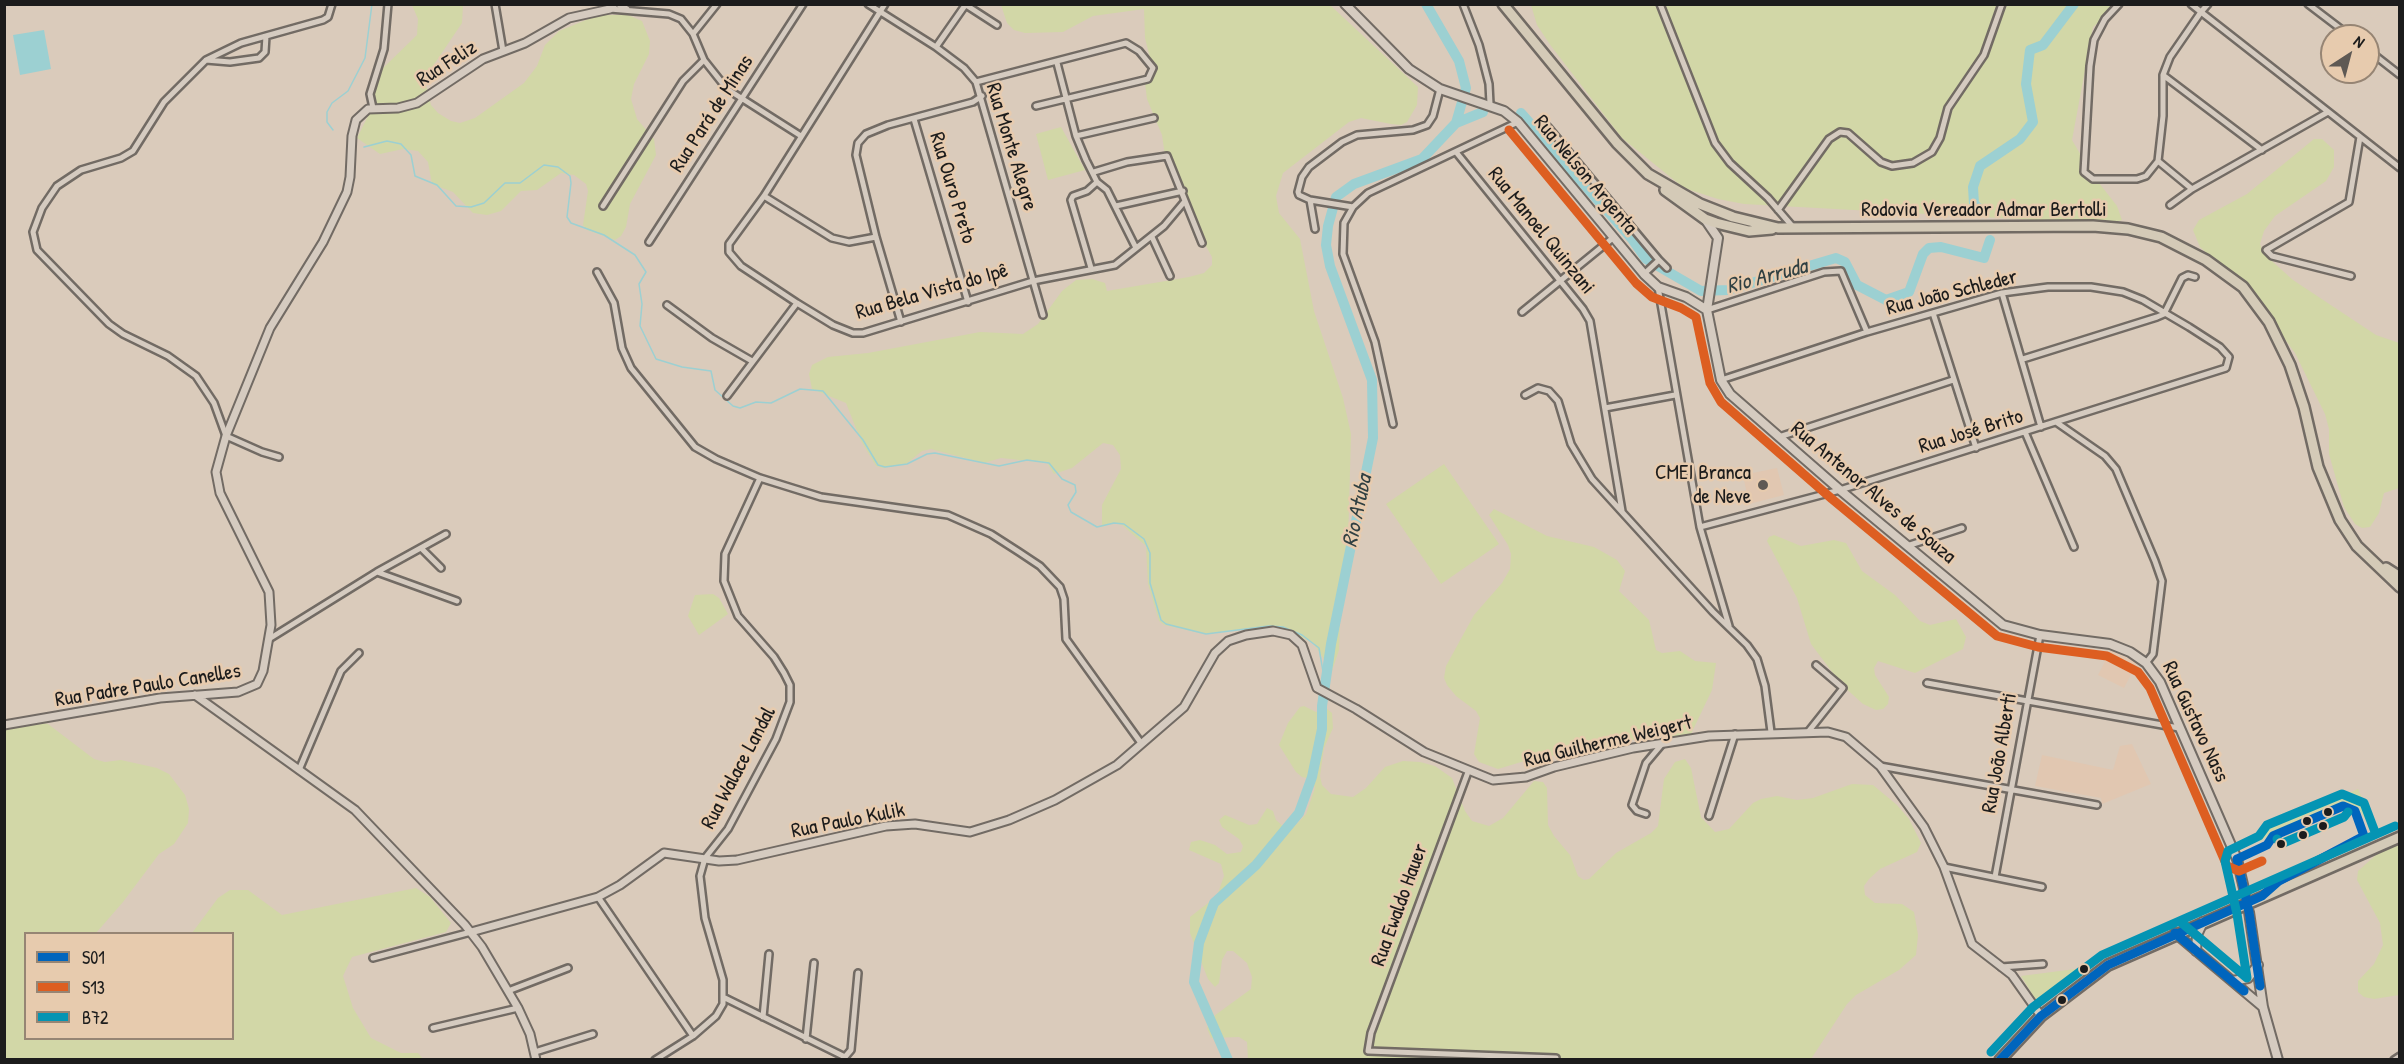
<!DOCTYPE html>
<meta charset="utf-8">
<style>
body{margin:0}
#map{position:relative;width:2404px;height:1064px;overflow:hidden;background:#dacbbb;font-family:"Patrick Hand",sans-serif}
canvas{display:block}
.frame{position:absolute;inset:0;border:6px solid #1c1c1c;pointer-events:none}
.legend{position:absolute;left:24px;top:932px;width:210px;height:108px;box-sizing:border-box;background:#e7cbae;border:2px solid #968574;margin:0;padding:8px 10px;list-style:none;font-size:18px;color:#1c1c1c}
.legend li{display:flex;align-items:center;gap:12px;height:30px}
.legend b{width:30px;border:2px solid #968574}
.north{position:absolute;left:2320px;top:24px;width:60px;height:60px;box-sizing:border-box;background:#e7cbae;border:2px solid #968574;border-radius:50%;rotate:36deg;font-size:16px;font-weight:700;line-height:24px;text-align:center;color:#1c1c1c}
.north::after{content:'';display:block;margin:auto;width:21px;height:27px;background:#5e5954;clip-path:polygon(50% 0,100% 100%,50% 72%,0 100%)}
</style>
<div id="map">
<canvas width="2404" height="1064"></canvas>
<div class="frame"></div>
<ul class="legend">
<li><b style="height:8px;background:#0065bd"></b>S01</li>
<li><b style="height:8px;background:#dd5e21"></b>S13</li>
<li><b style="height:8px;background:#0494b3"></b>B72</li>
</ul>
<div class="north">N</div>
</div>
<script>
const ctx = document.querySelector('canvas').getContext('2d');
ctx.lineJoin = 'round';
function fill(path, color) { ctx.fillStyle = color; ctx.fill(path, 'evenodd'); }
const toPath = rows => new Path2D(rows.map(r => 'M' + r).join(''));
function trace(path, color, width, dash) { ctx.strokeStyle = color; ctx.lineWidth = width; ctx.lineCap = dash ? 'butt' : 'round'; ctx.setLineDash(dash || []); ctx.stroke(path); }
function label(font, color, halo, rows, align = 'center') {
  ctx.font = font + ' "Patrick Hand",sans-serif'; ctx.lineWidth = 5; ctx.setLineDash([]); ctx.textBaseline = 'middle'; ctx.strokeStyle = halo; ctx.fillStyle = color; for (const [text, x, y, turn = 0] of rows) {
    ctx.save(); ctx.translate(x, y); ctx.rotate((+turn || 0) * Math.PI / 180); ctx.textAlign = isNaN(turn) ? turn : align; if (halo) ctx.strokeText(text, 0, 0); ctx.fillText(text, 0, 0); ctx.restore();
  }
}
fill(toPath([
 [1777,468,1784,495,1749,504,1743,475],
 [2111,650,2137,663,2124,688,2098,675],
 [2132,744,2151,784,2102,804,2101,798,2035,786,2042,755,2113,770,2120,746]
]), '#e1c7b1');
fill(toPath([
 [412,5,463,5,462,23,431,69,426,85,431,105,438,113,451,121,460,123,475,118,524,83,537,66,545,45,559,31,598,15,628,15,642,21,650,41,649,54,634,84,631,99,637,119,654,139,656,155,630,204,626,227,621,236,615,240,587,230,583,225,588,191,586,184,574,175,561,173,537,190,521,191,501,211,487,215,473,213,453,192,432,184,428,162,418,151,403,149,380,154,357,138,369,114,382,69,417,35,418,19],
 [1001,5,1330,5,1418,87,1417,105,1407,122,1401,125,1391,124,1361,118,1349,122,1283,173,1276,196,1279,213,1300,239,1314,311,1343,398,1351,434,1348,544,1341,596,1339,650,1332,671,1313,643,1281,627,1267,626,1204,634,1164,625,1159,621,1148,584,1146,546,1122,525,1112,523,1102,527,1102,505,1121,469,1120,455,1113,445,1103,443,1072,468,1054,474,1047,463,1001,458,984,463,931,449,922,451,906,464,883,468,876,466,861,441,846,403,812,389,809,374,812,365,828,357,868,353,980,332,1023,334,1038,324,1062,291,1076,280,1092,279,1105,283,1107,291,1189,277,1204,273,1212,265,1212,257,1191,219,1184,190,1167,170,1162,135,1147,99,1145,83,1151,62,1145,38,1144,9,1093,16,1063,32,1025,33,1014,30,1007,23],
 [1531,5,2119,5,2093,27,2072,140,2092,174,2117,206,2122,220,2110,224,1744,204,1718,199,1684,188,1622,138,1551,46,1537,25],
 [1061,127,1085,170,1048,180,1036,134],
 [2314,139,2322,139,2334,150,2334,167,2326,181,2275,216,2264,231,2260,244,2264,254,2293,280,2376,335,2399,343,2399,488,2384,493,2379,513,2370,527,2362,528,2355,524,2344,507,2329,454,2329,429,2325,414,2295,353,2254,297,2200,247,2193,230,2199,220,2247,194],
 [1444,464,1499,544,1441,584,1386,504],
 [1494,509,1547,536,1594,547,1617,560,1625,571,1619,591,1649,620,1656,650,1662,653,1680,651,1695,661,1716,663,1712,690,1691,734,1677,739,1659,735,1645,737,1571,755,1541,756,1498,769,1479,762,1474,754,1480,718,1476,711,1456,696,1447,685,1444,678,1446,666,1474,615,1502,583,1510,569,1511,554,1508,545,1489,515],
 [1774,535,1801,546,1834,540,1846,543,1862,571,1895,595,1920,621,1930,625,1956,619,1966,637,1963,649,1915,673,1878,661,1874,668,1875,675,1889,697,1888,704,1883,709,1876,710,1863,704,1842,685,1811,644,1797,598,1767,541,1769,537],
 [713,594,719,598,728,614,699,635,688,616,695,595],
 [1304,706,1316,712,1326,708,1332,713,1333,728,1324,748,1320,776,1322,785,1331,794,1353,797,1366,788,1385,767,1403,761,1420,762,1435,766,1452,778,1465,811,1472,821,1489,826,1503,818,1534,781,1543,782,1547,788,1548,825,1554,836,1570,855,1578,876,1584,880,1589,879,1616,853,1651,833,1658,826,1664,779,1675,762,1685,759,1691,768,1701,817,1715,832,1729,829,1753,803,1761,799,1777,796,1797,800,1813,798,1852,784,1873,785,1897,805,1909,819,1921,843,1917,852,1880,869,1869,879,1864,886,1865,895,1875,903,1902,904,1914,912,1918,935,1916,955,1899,970,1856,995,1847,1004,1811,1059,1248,1059,1247,1042,1239,1037,1211,1038,1207,1028,1214,1016,1251,989,1252,977,1247,963,1233,951,1227,951,1222,960,1219,983,1215,987,1208,979,1190,933,1190,917,1217,896,1224,876,1221,864,1189,850,1191,842,1200,840,1215,845,1227,854,1241,852,1243,846,1239,839,1222,827,1219,820,1225,815,1249,825,1257,824,1267,808,1273,811,1276,820,1286,829,1296,825,1306,814,1315,788,1311,779,1302,777,1296,772,1279,745,1288,723,1300,707],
 [36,722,48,724,94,759,105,762,121,760,157,768,169,774,185,795,189,809,188,823,174,844,159,854,123,902,96,933,26,934,26,1038,232,1038,232,934,192,933,218,898,230,890,248,890,282,915,416,888,430,897,451,923,446,932,352,957,343,976,353,1008,371,1038,401,1053,418,1053,423,1059,5,1059,4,728],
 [2358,789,2373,821,2368,824,2358,807,2344,803,2270,834,2260,842,2256,834],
 [2399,842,2399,995,2374,999,2364,997,2358,992,2358,981,2374,964,2383,945,2380,923,2357,880,2358,871,2385,847],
 [2083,968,2049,1000,2039,1005,2021,976]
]), '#d2d7a7');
fill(toPath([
 [44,30,51,69,20,75,13,35]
]), '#9cd0d2');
trace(toPath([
 [333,130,327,122,327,112,332,103,348,91,365,58,372,4],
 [364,147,387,141,401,144,411,155,415,176,437,185,456,206,471,207,484,203,505,183,520,183,544,165,558,167,570,176,571,183,567,217,571,223,604,235,635,255,646,272,639,284,642,304,640,326,656,359,682,367,711,371,715,390,733,406,740,408,756,402,771,403,800,389,823,391,863,440,878,465,885,467,907,464,927,454,935,453,999,466,1027,460,1049,463,1062,479,1075,485,1076,492,1068,505,1071,512,1097,527,1114,523,1124,524,1144,539,1150,553,1150,583,1161,620,1166,624,1206,634,1269,626,1283,627,1302,635,1319,648,1326,689]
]), '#9cd0d2', 1.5);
trace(toPath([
 [1521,113,1632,239,1646,259,1701,291,1728,290,1836,258,1845,262,1857,285,1886,300,1909,292,1923,254,1929,248,1941,247,1984,258,1990,240],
 [1456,123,1483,112],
 [1982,211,1974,204,1973,187,1980,166,2020,139,2033,122,2026,84,2030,50,2043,45,2074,4],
 [1228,1060,1194,982,1199,943,1214,903,1256,865,1299,813,1312,777,1322,729,1322,706,1331,644,1373,438,1372,380,1330,266,1326,245,1328,226,1336,197,1354,184,1422,159,1456,123,1466,88,1459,61,1426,4]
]), '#9cd0d2', 10);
const minor = toPath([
 [495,4,503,51],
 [618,4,627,9],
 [868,4,936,47,964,68,976,82,1043,315],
 [885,4,764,196,729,244,729,252,741,266,797,303,833,325,853,333,863,333,1033,281,1115,265,1164,226,1185,201],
 [1463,4,1479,45,1489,84,1490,104],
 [1660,4,1715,143,1730,163,1768,198,1793,227],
 [2119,4,2105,19,2094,40,2090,66,2084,172,2093,179,2137,179,2146,176,2158,161,2192,189],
 [2191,4,2201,12,2208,4],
 [2308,4,2350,36],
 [966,5,997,25],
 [610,9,669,14,681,19,693,34,704,60,727,89,801,136],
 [693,34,717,4],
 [936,47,966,4],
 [2368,50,2400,75],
 [206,60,230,62,259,58,265,52,266,36],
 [1057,63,1076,136,1086,160,1097,182,1107,190,1136,248],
 [2163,75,2262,150],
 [976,82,1126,43,1139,51,1153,68,1148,79,1036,106],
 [373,108,370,94,384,49,388,4],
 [914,119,968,302],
 [1548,127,1659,260],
 [1076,136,1154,118],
 [1456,152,1583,309,1590,321,1622,511],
 [2158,161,2163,116,2163,75,2170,57,2201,12,2400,168],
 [1094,172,1127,162,1167,156,1202,243],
 [764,196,832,238,849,242,876,237],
 [1310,200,1315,229],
 [2170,205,2192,189,2328,112],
 [603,206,683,81,704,60],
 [1116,206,1183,191],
 [1353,207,1310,200,1299,195,1298,192,1302,177,1309,167,1342,142,1357,135,1413,130,1427,125,1433,116,1440,89],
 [1778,210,1829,139,1840,132,1848,133,1881,162,1892,166,1913,163,1932,152,1940,138,1948,108,1984,55,2002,4],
 [1152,237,1170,276],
 [649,242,803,4],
 [1091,268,1071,200,1073,196,1087,191,1097,182],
 [597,272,614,303,622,348,631,368,695,447,716,459,760,478,821,497,948,515,991,534,1019,552,1040,566,1060,587,1064,599,1066,639,1141,743],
 [1644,274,1659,260,1667,268],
 [2351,276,2272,256,2266,250,2349,202,2360,137],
 [1658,287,1700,527,1729,626],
 [2002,293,2041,427],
 [667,305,712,338,752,361],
 [1707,310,1824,272,1841,271,1867,332],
 [1522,312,1614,237],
 [1933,313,1976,448],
 [901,322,876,237,856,155,858,143,866,134,888,125,973,102,982,96],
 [2023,359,2157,317,2164,314,2182,278,2188,275,2195,277],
 [1525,395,1538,388,1549,391,1558,401,1571,444,1592,479,1713,612,1747,645,1757,659,1765,686,1771,732],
 [727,396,797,303],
 [1605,408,1675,395],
 [2056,422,2105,456,2116,469,2155,561,2162,581,2153,654,2146,663],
 [1393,424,1375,342,1343,254,1344,223,1353,207,1368,193,1518,122],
 [2025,432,2074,547],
 [1779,437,1953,380],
 [279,457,262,452,226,436,214,403,196,376,168,356,123,334,109,324,37,250,33,232,42,208,57,186,81,170,121,158,133,151,164,102,206,60,241,43,323,20,328,17,332,4],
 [1700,527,1840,490,2226,368,2229,357,2220,347,2189,327,2143,300,2123,292,2091,287,2048,287,2002,293,1867,332,1721,380],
 [1907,546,1962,528],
 [421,548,441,568],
 [377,572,457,601],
 [269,639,377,572,446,534],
 [1927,683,2179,728],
 [1808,732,1843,688,1816,665],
 [1880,766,2097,805],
 [299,770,341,671,359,653],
 [1468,772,1371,1033,1368,1051,1556,1058],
 [1646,814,1637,811,1632,805,1646,763,1662,744],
 [1709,816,1735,734],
 [1944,867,2042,887],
 [1995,877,2040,635],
 [598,897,693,1036],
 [373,958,471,932],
 [2001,967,2043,964],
 [508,991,568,968],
 [725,998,845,1057,851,1050,858,973],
 [763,1017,769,954],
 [433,1028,518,1008],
 [806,1039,814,963],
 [535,1052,593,1034],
 [655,1060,693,1036,716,1016,723,1004,723,980,705,918,700,876,705,858,728,829,776,739,790,702,790,685,784,673,774,657,738,616,724,581,725,554,760,478],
 [2394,1060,2400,1056]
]);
const tertiary = toPath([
 [195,695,355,810,465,925,482,947,518,1008,530,1034,536,1060],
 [4,725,160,698,238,692,257,684,263,671,271,625,269,592,220,493,216,472,226,436,270,328,323,242,347,192,350,177,352,136,356,120,368,109,398,108,417,103,483,59,525,43,569,18,610,9,614,4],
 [471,932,598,897,620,885,664,853,719,861,737,860,886,826,915,824,970,832,1009,820,1055,800,1117,765,1184,707,1215,653,1228,641,1246,635,1273,631,1291,635,1302,645,1317,688,1356,709,1424,752,1493,780,1526,777,1554,767,1633,748,1709,736,1828,732,1846,737,1880,766,1924,827,1944,867,1972,944,2012,975,2041,1016]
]);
const secondary = toPath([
 [1345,4,1409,69,1440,89,1504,111,1518,122,1644,274,1658,287,1686,297,1707,310],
 [1705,219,1718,238,1707,310,1721,380,1730,394,1840,490,2003,625,2040,635,2110,644,2130,652,2146,663,2160,682,2237,859,2245,893],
 [2249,912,2263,1007,2278,1060],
 [2175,933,2263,1007],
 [2196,951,2197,935,2203,922],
 [2233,981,2248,978,2258,965]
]);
const trunk = toPath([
 [1503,4,1617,143,1648,174,1700,204,1733,217,1778,228,2093,226,2128,229,2161,237,2206,260,2243,287,2269,322,2290,365,2304,407,2318,467,2340,520,2357,546,2400,587],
 [1665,190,1705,219,1716,223,1749,231,1772,229],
 [2386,568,2400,577],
 [2000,1060,2041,1016,2108,965,2400,837]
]);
trace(minor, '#726b64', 10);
trace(tertiary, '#726b64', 11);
trace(secondary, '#726b64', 12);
trace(trunk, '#726b64', 14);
trace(minor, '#d5cbc0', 5);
trace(tertiary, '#d5cbc0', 7);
trace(secondary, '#d5cbc0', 8);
trace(trunk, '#d4cab7', 9);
trace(toPath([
 [2237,859,2267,845,2273,836,2343,806,2355,811,2364,836],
 [2237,859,2249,912,2260,986],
 [2175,933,2244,991],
 [2000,1060,2041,1016,2108,965,2262,896,2279,881,2364,836]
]), '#0065bd', 9);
trace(toPath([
 [1509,130,1636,283,1652,297,1681,308,1696,317,1710,383,1721,402,1832,499,1997,636,2038,647,2107,656,2138,672,2150,688,2227,866,2239,871,2262,861]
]), '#dd5e21', 9);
trace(toPath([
 [2277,839,2281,844,2344,817,2348,812],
 [2183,924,2247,978,2237,914,2225,861,2228,851,2259,836,2267,825,2342,794,2364,803,2375,832],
 [1991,1052,2033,1007,2102,955,2395,826]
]), '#0494b3', 9);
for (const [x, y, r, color] of [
 [1763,485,6,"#5e5954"],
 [2328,812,5,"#1c1c1c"],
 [2307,821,5,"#1c1c1c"],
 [2323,826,5,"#1c1c1c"],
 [2303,835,5,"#1c1c1c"],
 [2281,844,5,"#1c1c1c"],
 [2084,969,5,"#1c1c1c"],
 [2062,1000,5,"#1c1c1c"]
]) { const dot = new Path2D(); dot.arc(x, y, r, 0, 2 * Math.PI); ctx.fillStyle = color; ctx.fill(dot); trace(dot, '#e7cbae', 2); }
label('21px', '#1c1c1c', '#e7cbae', [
 ["Rua Feliz",447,64,-33],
 ["Rua Pará de Minas",712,114,-57],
 ["Rua Monte Alegre",1011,147,73],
 ["Rua Nelson Argenta",1585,175,50],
 ["Rua Ouro Preto",952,188,73],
 ["Rodovia Vereador Admar Bertolli",1984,210],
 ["Rua Manoel Quinzani",1541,231,51],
 ["Rua Bela Vista do Ipê",932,292,-16],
 ["Rua João Schleder",1952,293,-14],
 ["Rua José Brito",1971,432,-17],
 ["Rua Antenor Alves de Souza",1873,493,40],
 ["Rua Padre Paulo Canelles",148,686,-9],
 ["Rua Gustavo Nass",2195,722,65],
 ["Rua Guilherme Weigert",1608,742,-13],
 ["Rua João Alberti",2000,753,-80],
 ["Rua Walace Landal",739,768,-62],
 ["Rua Paulo Kulik",848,821,-11],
 ["Rua Ewaldo Hauer",1400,905,-70]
]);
label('21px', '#1c1c1c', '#e7cbae', [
 ["CMEI Branca",1751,473],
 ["de Neve",1751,497]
], 'right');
label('italic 22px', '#304042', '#e7cbae', [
 ["Rio Arruda",1767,277,-15],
 ["Rio Atuba",1358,511,-78]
]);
</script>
